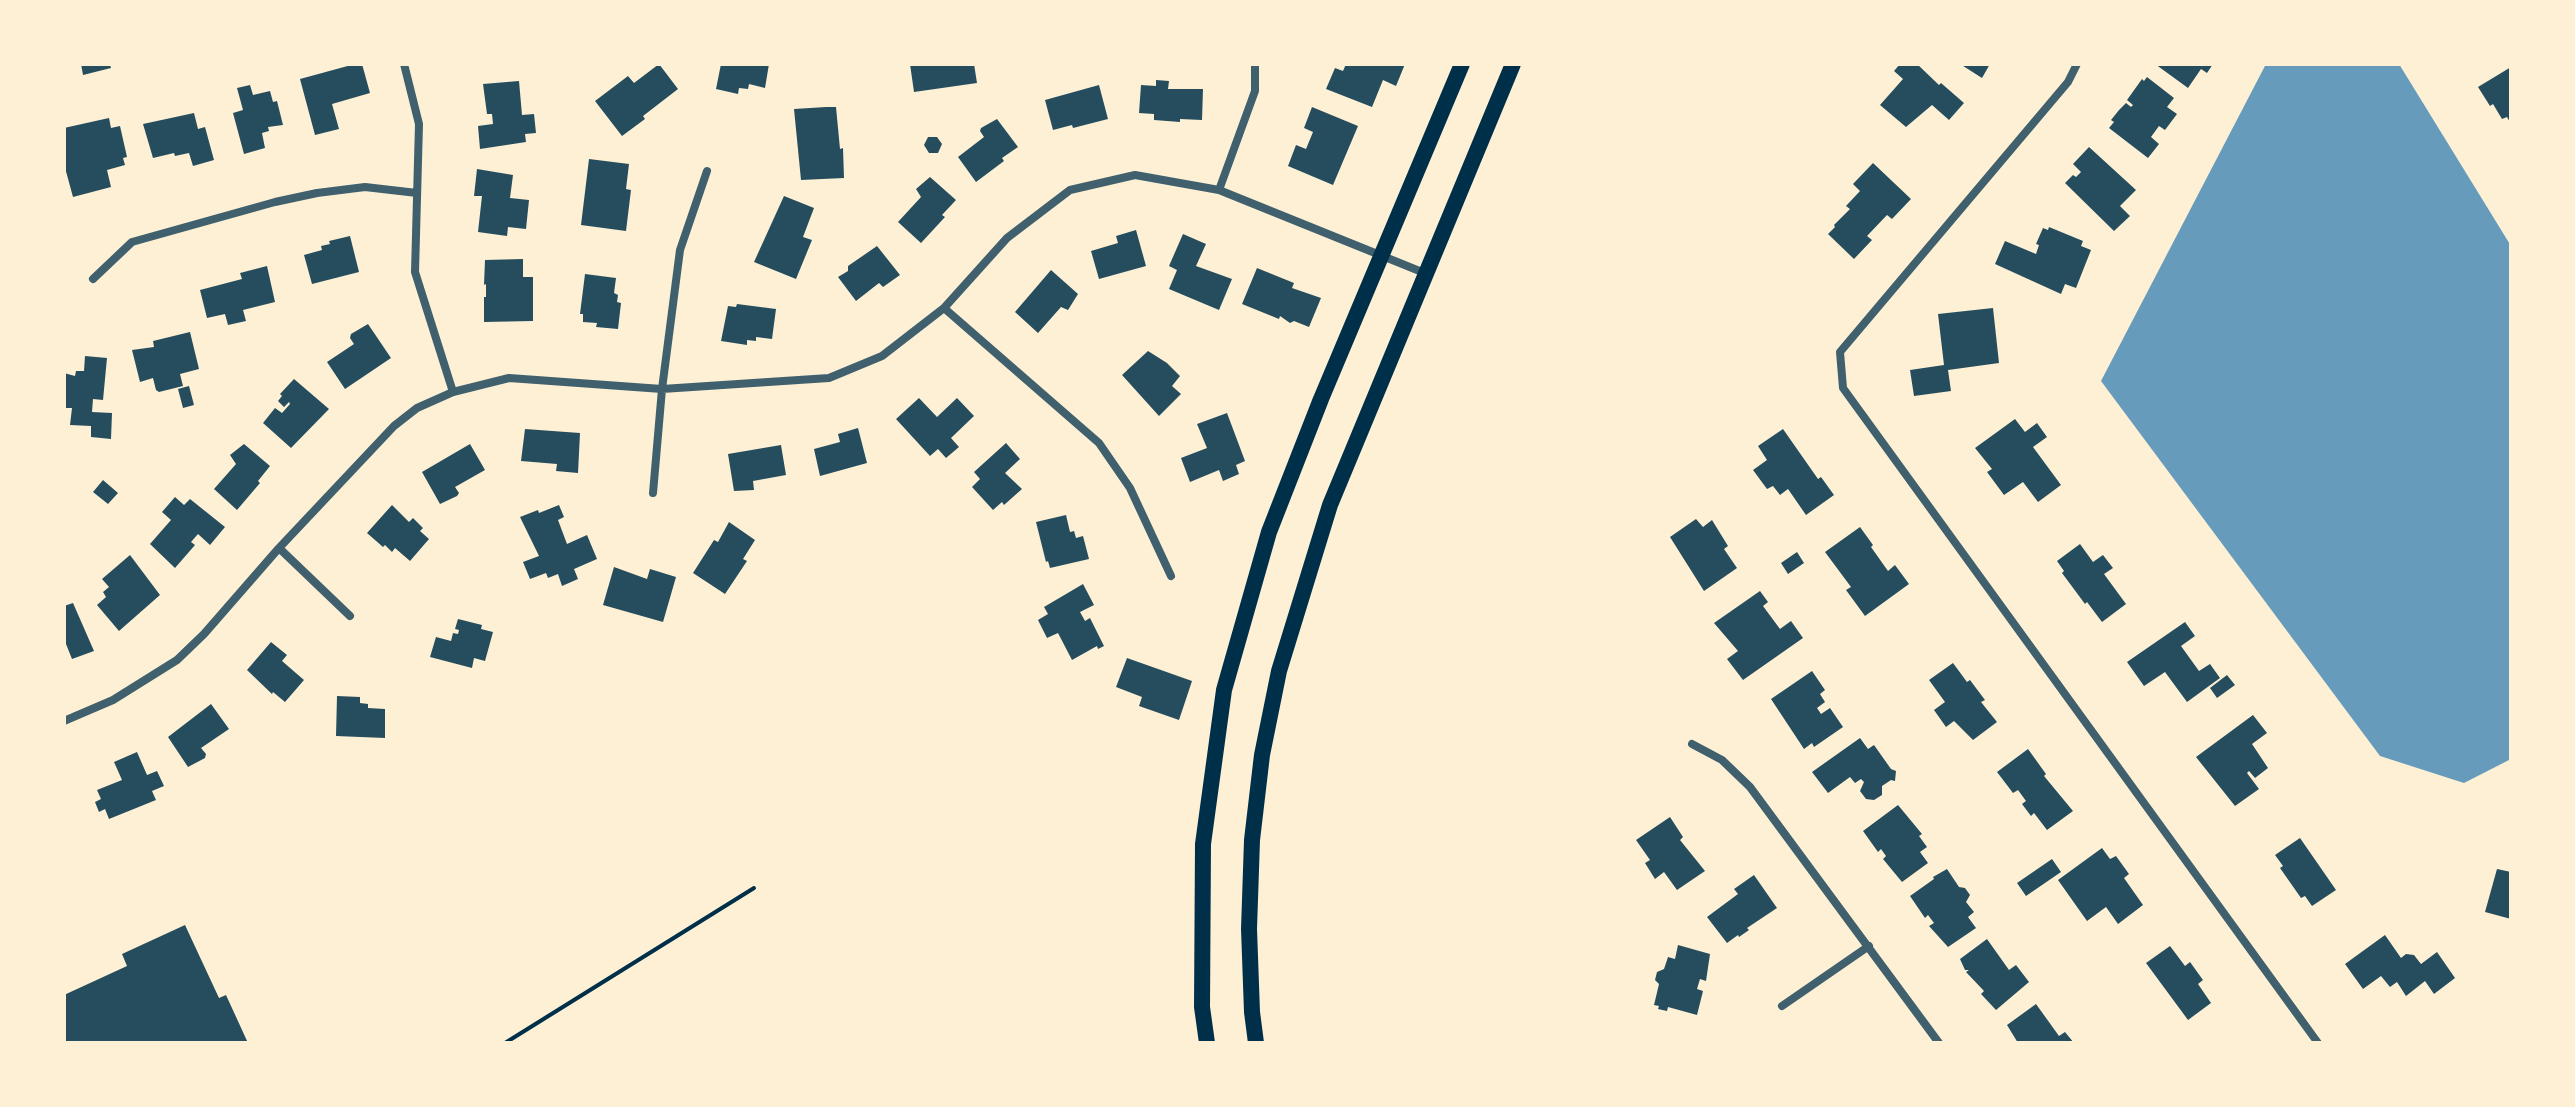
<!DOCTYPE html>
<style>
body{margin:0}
#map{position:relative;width:2575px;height:1107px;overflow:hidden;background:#fdf0d5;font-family:"DM Sans",sans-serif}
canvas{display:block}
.frame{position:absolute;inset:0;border:66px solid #fdf0d5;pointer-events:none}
</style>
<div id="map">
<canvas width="2575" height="1107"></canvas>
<div class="frame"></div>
</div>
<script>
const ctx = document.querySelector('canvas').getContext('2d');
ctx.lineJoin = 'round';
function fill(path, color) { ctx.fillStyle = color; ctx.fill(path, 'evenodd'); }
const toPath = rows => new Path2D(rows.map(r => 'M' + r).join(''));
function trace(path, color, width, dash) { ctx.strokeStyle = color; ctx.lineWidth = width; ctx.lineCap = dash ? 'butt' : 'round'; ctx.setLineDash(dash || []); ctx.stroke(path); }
fill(toPath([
 [2266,64,2399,64,2511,246,2511,759,2464,783,2380,756,2101,381]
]), '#669bbc');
fill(toPath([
 [81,64,110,64,111,68,83,75],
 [355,64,362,64,370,93,332,104,339,129,315,135,300,79],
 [659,64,678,89,643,116,645,119,622,136,595,101,628,76,634,83],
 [721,64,769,64,765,88,749,84,748,89,739,88,738,94,716,89],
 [910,64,974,64,977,83,914,92],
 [1346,64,1405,64,1396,86,1383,80,1372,107,1326,89,1335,68,1343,71],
 [1900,64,1917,64,1939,85,1941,83,1964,103,1949,120,1932,105,1906,127,1880,105,1903,79,1894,71],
 [1960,64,1990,64,1982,78],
 [2155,64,2213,64,2207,73,2201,69,2188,88],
 [2511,67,2511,124,2507,117,2502,119,2493,104,2490,106,2478,87],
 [2147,77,2174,98,2167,107,2177,114,2165,130,2159,126,2151,137,2159,144,2148,158,2109,128,2114,122,2111,120,2119,110,2126,103,2131,107,2133,105,2127,100,2142,79,2144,81],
 [1156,80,1169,81,1168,89,1203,89,1202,120,1180,119,1180,122,1154,120,1154,114,1139,113,1141,85,1156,86],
 [519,81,522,115,534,114,536,133,525,134,526,142,480,149,478,126,493,124,492,114,487,114,483,84],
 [250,85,253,95,270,91,273,102,277,101,283,125,268,127,269,131,262,133,265,148,244,154,233,113,243,110,237,88],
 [1099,85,1108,119,1073,128,1072,125,1053,130,1045,100],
 [826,107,836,107,840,149,843,148,844,178,801,180,794,109],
 [1312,107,1358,126,1333,185,1288,166,1296,145,1306,149,1313,132,1304,128],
 [194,113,198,129,205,127,214,160,193,166,189,153,175,156,174,153,153,158,143,124],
 [109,118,111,128,120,126,127,157,123,158,125,165,107,170,111,187,73,197,64,164,64,128],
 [997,119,1018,147,1002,158,1004,161,976,182,958,157,984,137,980,131,981,128],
 [928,137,937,137,942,144,938,153,929,153,924,145],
 [2089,147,2136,190,2120,206,2130,216,2114,231,2065,183,2073,175,2076,177,2081,172,2073,164],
 [589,159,629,164,626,189,631,190,626,231,581,225],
 [1873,163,1911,199,1892,219,1887,215,1867,236,1872,240,1854,259,1828,234,1835,227,1834,225,1850,209,1846,206,1860,191,1853,184],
 [477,169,513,175,510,198,529,200,526,229,508,227,507,236,478,232,482,196,474,196],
 [930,177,956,200,942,215,945,217,921,243,898,222,921,197,916,189],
 [784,196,814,208,803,237,812,240,796,279,754,262],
 [2049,227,2083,241,2081,246,2091,250,2076,288,2065,284,2061,294,1995,264,2005,241,2036,254,2039,245,2036,244,2043,228,2048,230],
 [1136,230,1146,266,1099,279,1091,251,1118,243,1116,236],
 [1183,234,1206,244,1196,266,1232,279,1219,310,1169,289,1177,270,1169,266],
 [350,236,359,272,312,284,304,255,322,250,321,246,330,244,329,241],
 [877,246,900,275,883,287,879,283,856,301,838,277,848,271,848,266],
 [523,259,523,277,533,277,533,321,484,322,484,297,486,297,486,284,484,285,485,260],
 [267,266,275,302,243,310,246,321,228,325,225,314,207,318,200,290,242,279,240,273],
 [1257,268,1294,283,1292,288,1321,298,1309,327,1294,321,1290,323,1280,316,1279,319,1242,304],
 [1051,270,1078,294,1068,310,1061,307,1038,333,1015,312],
 [585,274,616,278,614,293,618,295,617,302,621,303,618,329,596,327,597,323,583,322,583,314,580,314],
 [737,304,776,309,772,339,756,337,756,341,747,340,747,345,721,341,728,306,736,307],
 [1993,308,1999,363,1948,370,1951,391,1914,396,1910,370,1944,365,1938,314],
 [368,324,391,358,345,389,327,362,354,344,350,338,351,334],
 [190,332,199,369,180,374,183,386,159,392,156,390,153,378,140,382,132,350,154,347,153,341],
 [1148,351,1167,363,1180,376,1172,386,1181,394,1159,416,1122,375],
 [85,356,107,358,103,400,93,399,92,412,112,413,111,439,91,437,91,426,70,425,72,408,64,408,64,373,75,376,76,371,84,371],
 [294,379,329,409,291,448,263,423,275,408,282,413,290,404,289,402,284,407,278,401,282,396,280,394],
 [189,386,194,405,183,408,178,389],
 [919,398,937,417,957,398,974,416,951,438,959,447,946,458,938,449,930,456,896,419],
 [1227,413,1245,461,1236,465,1239,474,1223,481,1219,470,1190,482,1181,458,1207,448,1197,424],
 [2015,419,2025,432,2037,423,2047,437,2033,447,2061,485,2038,502,2023,482,2004,495,1987,472,1992,469,1975,448],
 [858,428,867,463,820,476,814,449,840,442,838,434],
 [525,429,580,433,578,473,556,471,557,464,521,461],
 [1783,429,1818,479,1821,477,1834,495,1806,515,1788,489,1780,495,1773,486,1767,489,1753,470,1767,460,1758,446],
 [1006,443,1020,459,1005,473,1022,489,1004,505,1002,502,993,510,972,487,980,479,974,472],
 [244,444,270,466,258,481,260,483,237,510,214,489,236,464,230,455],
 [470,444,485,470,455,487,459,493,457,496,440,504,422,472],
 [781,445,786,475,753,481,754,490,734,491,728,454],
 [103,480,118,493,108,504,93,492],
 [175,497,184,505,190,499,225,527,210,545,198,534,191,542,195,545,175,568,150,544,171,520,162,512],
 [392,505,409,522,413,518,423,528,420,531,429,539,410,561,395,548,392,552,385,545,383,547,367,533],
 [559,505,564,517,558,520,567,544,587,535,597,559,574,569,578,579,562,586,558,574,548,578,546,573,530,579,523,562,539,556,520,517,538,510,539,513],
 [1066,515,1070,532,1074,531,1076,538,1083,536,1089,559,1050,568,1048,561,1046,562,1036,522],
 [1696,519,1703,527,1712,520,1728,546,1724,549,1737,568,1704,591,1670,537],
 [729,522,755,540,743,559,747,561,725,594,693,573,714,540,718,542],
 [1860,527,1873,545,1871,547,1888,571,1895,565,1909,584,1865,616,1846,590,1851,587,1825,552],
 [2080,544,2093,562,2103,555,2113,568,2104,574,2126,604,2102,622,2087,602,2085,604,2062,573,2064,571,2057,561],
 [1797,552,1804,563,1788,574,1781,563],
 [130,555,160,595,119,631,97,605,106,597,103,592,109,587,102,579],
 [614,567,647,579,650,569,676,577,663,622,603,605],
 [1083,584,1094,605,1080,612,1085,621,1090,618,1104,646,1098,649,1097,646,1072,660,1058,633,1047,638,1038,620,1048,614,1044,607],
 [1760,591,1768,602,1763,606,1780,629,1791,621,1803,638,1743,680,1727,659,1738,651,1714,623],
 [73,603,94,651,72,659,66,644,64,645,64,606],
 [458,619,482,625,481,629,493,632,485,661,474,658,472,668,430,657,436,637,451,641,453,633,458,634,459,630,455,629],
 [2185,622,2195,636,2181,646,2199,671,2210,664,2220,678,2187,702,2165,672,2144,686,2127,662],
 [271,642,287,655,282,661,304,680,285,702,273,692,272,694,247,670],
 [1127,658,1192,681,1179,720,1139,706,1142,697,1116,687],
 [1953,663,1967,682,1970,680,1985,700,1981,702,1997,722,1973,740,1954,721,1946,727,1934,710,1945,702,1929,680],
 [1812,671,1825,690,1820,694,1825,702,1817,708,1821,714,1830,708,1843,727,1814,747,1812,743,1804,749,1771,699],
 [2227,675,2235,685,2217,698,2210,688],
 [337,696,360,697,360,703,368,704,368,708,385,709,385,738,336,736],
 [211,704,229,729,201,748,206,754,205,758,188,767,168,737],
 [2253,715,2267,733,2252,744,2268,768,2255,778,2249,771,2247,773,2259,789,2235,806,2196,757],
 [1860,738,1868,749,1874,745,1891,769,1896,771,1895,781,1891,780,1882,786,1882,795,1874,800,1866,799,1860,791,1864,782,1861,779,1855,783,1850,777,1828,793,1812,772],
 [2028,749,2046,774,2044,776,2073,811,2047,830,2034,813,2031,816,2022,804,2026,801,2018,790,2013,793,1997,772],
 [137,752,147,775,157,771,164,786,152,791,156,800,109,819,105,809,99,812,95,802,101,799,97,790,122,780,114,762],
 [1898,805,1922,834,1919,836,1927,847,1920,852,1928,863,1902,882,1883,859,1886,856,1881,849,1878,852,1863,831],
 [1670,817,1683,837,1680,840,1705,871,1677,890,1664,872,1655,879,1645,863,1650,860,1636,840],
 [2300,838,2336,890,2312,906,2305,896,2301,898,2280,868,2283,866,2275,855],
 [2102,848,2110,859,2116,856,2129,874,2124,878,2143,905,2118,924,2106,907,2087,921,2058,880],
 [2052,859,2061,872,2026,896,2017,883],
 [1947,869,1959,887,1965,888,1970,895,1966,902,1974,912,1968,917,1976,928,1948,947,1929,926,1934,923,1928,915,1925,918,1910,896,1934,879,1933,877],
 [2497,869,2511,872,2511,919,2485,912],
 [1754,875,1777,908,1747,928,1749,930,1739,937,1738,935,1727,943,1707,917,1738,894,1734,889],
 [185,925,219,998,226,995,248,1043,64,1043,64,995,127,966,122,954],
 [2385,935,2401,958,2406,954,2414,955,2421,964,2437,952,2455,978,2434,994,2425,981,2406,996,2397,982,2390,987,2381,976,2363,989,2345,964],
 [1987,939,2009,970,2016,965,2029,982,1996,1010,1981,994,1984,991,1966,972,1969,970,1965,970,1960,959],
 [1678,945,1710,954,1706,981,1700,979,1697,989,1703,991,1697,1015,1668,1007,1667,1011,1658,1009,1659,1006,1654,1005,1659,984,1655,980,1657,972,1664,969,1668,957,1675,959],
 [2170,946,2185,966,2190,962,2203,980,2198,984,2211,1003,2188,1020,2146,963],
 [2036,1004,2059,1036,2065,1032,2074,1043,2018,1043,2007,1025]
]), '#264d5e');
trace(toPath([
 [505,1043,754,888]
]), '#003049', 4);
trace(toPath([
 [404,64,419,124,415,272,453,392],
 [2077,64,2068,82,1840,352,1843,388,2318,1043],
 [1219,190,1255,91,1255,64],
 [93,279,132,242,275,202,317,193,365,187,417,193],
 [944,308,1099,443,1130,488,1171,576],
 [653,493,662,389,680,250,707,171],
 [279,548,350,616],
 [64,721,113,700,177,660,204,634,279,548,394,426,417,408,453,392,509,378,662,389,829,378,882,356,944,308,1007,238,1070,190,1135,175,1219,190,1427,274],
 [1692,744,1722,760,1750,787,1939,1043],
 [1782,1006,1869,946]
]), '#3f606c', 8);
trace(toPath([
 [1207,1043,1202,1007,1203,844,1224,690,1269,532,1321,399,1462,64],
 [1256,1043,1252,1012,1249,929,1252,840,1262,755,1279,671,1330,505,1513,64]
]), '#003049', 16);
</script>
